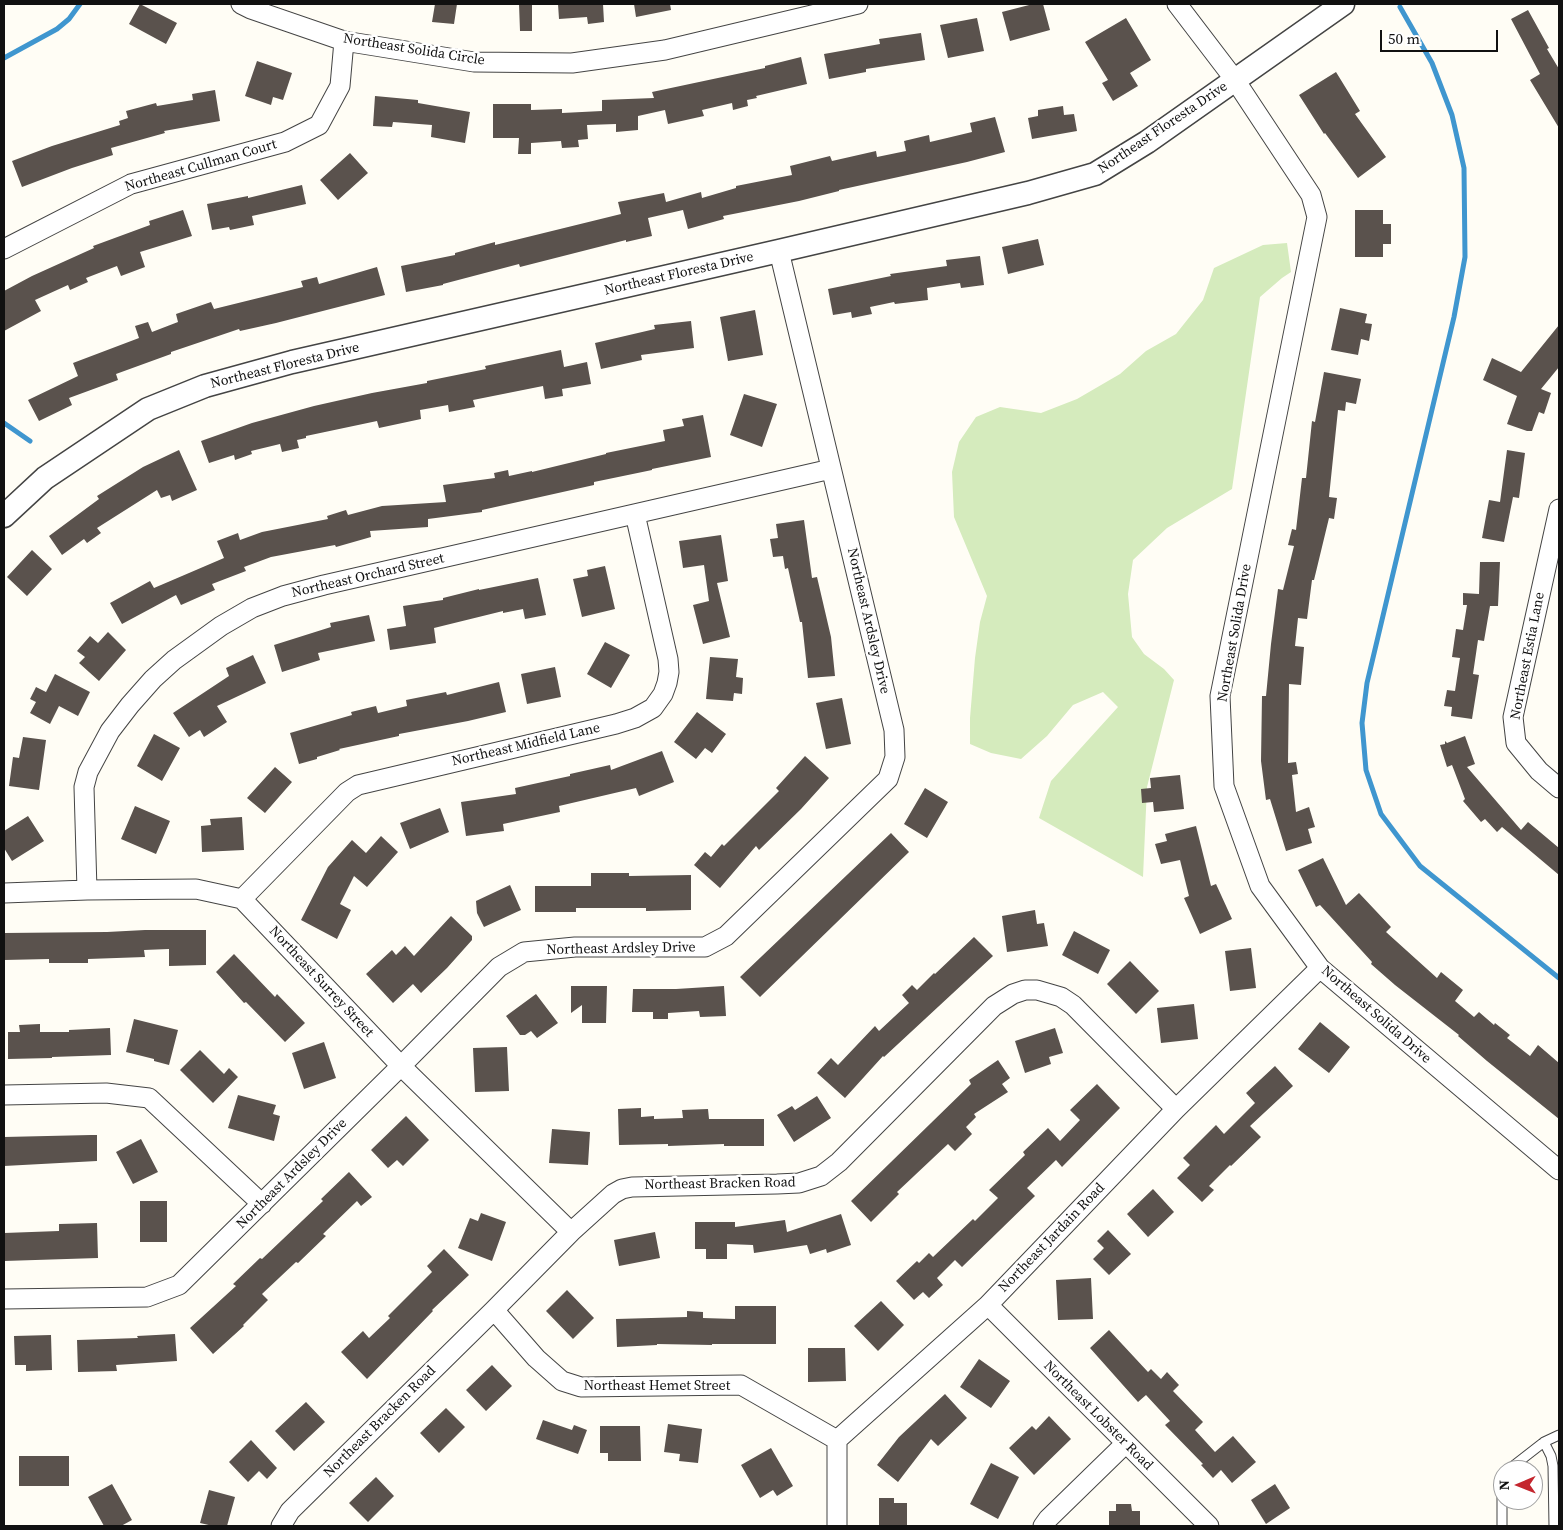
<!DOCTYPE html>
<style>
body{margin:0}
#map{position:relative;width:1563px;height:1530px;overflow:hidden;background:#fffdf5;font-family:"Source Serif 4",serif}
canvas{display:block}
.frame{position:absolute;inset:0;border:5px solid #111;pointer-events:none}
.north{position:absolute;left:1493px;top:1460px;width:50px;height:50px;box-sizing:border-box;background:#fff;border:1px solid #a0a0a0;border-radius:50%;rotate:269deg;font-size:14px;font-weight:700;line-height:20px;text-align:center;color:#111}
.north::after{content:'';display:block;margin:auto;width:18px;height:22px;background:#c4262e;clip-path:polygon(50% 0,100% 100%,50% 72%,0 100%)}
.scale{position:absolute;left:1380px;top:30px;width:118px;height:22px;box-sizing:border-box;border:2px solid #111;border-top:0;padding-left:6px;font-size:15px;line-height:18px;white-space:nowrap;color:#111;-webkit-text-stroke:4px #fff;paint-order:stroke}
</style>
<div id="map">
<canvas width="1563" height="1530"></canvas>
<div class="frame"></div>
<div class="north">N</div>
<div class="scale">50 m</div>
</div>
<script>
const ctx = document.querySelector('canvas').getContext('2d');
ctx.lineJoin = 'round';
function fill(path, color) { ctx.fillStyle = color; ctx.fill(path, 'evenodd'); }
const toPath = rows => new Path2D(rows.map(r => 'M' + r).join(''));
function trace(path, color, width, dash) { ctx.strokeStyle = color; ctx.lineWidth = width; ctx.lineCap = dash ? 'butt' : 'round'; ctx.setLineDash(dash || []); ctx.stroke(path); }
function label(font, color, halo, rows, align = 'center') {
  ctx.font = font + ' "Source Serif 4",serif'; ctx.lineWidth = 5; ctx.setLineDash([]); ctx.textBaseline = 'middle'; ctx.strokeStyle = halo; ctx.fillStyle = color; for (const [text, x, y, turn = 0] of rows) {
    ctx.save(); ctx.translate(x, y); ctx.rotate((+turn || 0) * Math.PI / 180); ctx.textAlign = isNaN(turn) ? turn : align; if (halo) ctx.strokeText(text, 0, 0); ctx.fillText(text, 0, 0); ctx.restore();
  }
}
fill(toPath([
 [1287,243,1291,272,1282,278,1260,297,1232,489,1167,528,1133,560,1128,594,1132,637,1144,654,1164,669,1174,680,1147,787,1143,877,1039,818,1051,781,1118,707,1103,692,1073,705,1047,736,1021,759,991,753,970,744,970,718,975,658,980,622,987,596,954,517,952,472,959,442,976,417,1000,407,1041,413,1077,399,1120,374,1146,351,1176,334,1203,300,1214,268,1263,245]
]), '#d5ebbd');
trace(toPath([
 [1400,7,1432,63,1452,115,1464,168,1465,257,1454,317,1367,683,1362,723,1366,770,1381,814,1420,866,1559,978],
 [4,58,57,29,69,19,80,4],
 [4,423,30,441]
]), '#3f96cf', 5);
fill(toPath([
 [140,4,177,23,166,44,129,24],
 [435,4,457,4,454,24,432,22],
 [519,4,532,4,532,31,520,31],
 [558,4,603,4,604,22,588,24,587,17,559,19],
 [634,4,670,4,671,10,636,17],
 [1033,4,1043,4,1050,30,1010,41,1002,12],
 [1528,10,1549,48,1547,49,1559,69,1559,128,1530,80,1540,74,1511,19],
 [977,18,984,51,948,58,940,25],
 [1126,18,1151,60,1130,73,1138,86,1113,101,1102,83,1108,80,1085,42],
 [921,33,925,60,866,69,866,72,829,79,824,54,880,44,879,39],
 [801,57,807,84,756,96,757,98,747,100,748,106,733,110,732,103,702,110,704,116,668,124,665,110,638,116,638,130,616,132,616,124,587,125,588,139,578,140,579,147,562,148,561,141,531,143,531,154,518,154,519,138,493,138,493,104,531,104,531,110,562,109,562,113,602,111,602,100,654,98,652,92,765,68,765,66],
 [257,61,292,73,283,100,273,97,271,105,245,96],
 [1336,72,1360,111,1355,114,1386,157,1358,178,1325,133,1324,134,1299,95],
 [215,90,220,121,164,131,165,133,111,148,113,155,72,168,22,187,12,161,52,146,120,125,119,121,128,118,126,111,156,103,157,106,193,100,192,94],
 [375,96,418,100,418,103,470,112,465,143,431,137,432,125,393,122,392,127,373,126],
 [1063,106,1064,115,1074,114,1077,131,1032,139,1028,118,1038,116,1038,110],
 [995,117,1005,152,967,162,839,190,839,191,799,201,723,216,724,219,688,229,683,210,648,218,652,236,626,242,626,240,520,267,519,264,443,284,443,285,406,292,401,266,455,255,455,253,495,242,495,245,621,214,618,202,664,193,666,202,701,192,702,198,736,188,736,186,792,175,790,166,830,156,832,161,876,151,877,157,906,151,904,141,929,135,930,142,947,138,972,132,970,123],
 [350,153,368,173,338,200,320,180],
 [302,185,306,204,252,216,254,225,230,230,229,227,212,230,207,204,248,196,248,198],
 [183,210,192,236,140,252,145,267,121,276,117,266,86,278,88,282,70,290,68,285,35,300,41,311,4,331,4,291,32,276,94,248,93,246,150,225,149,221],
 [1355,210,1383,210,1383,224,1391,224,1391,244,1383,244,1383,257,1355,257],
 [1038,239,1044,265,1008,274,1002,247],
 [980,256,984,285,961,288,960,283,927,288,928,300,895,304,894,302,870,307,872,314,852,318,851,312,833,315,828,289,891,276,890,274,947,266,946,260],
 [377,267,385,295,276,323,240,331,239,329,171,352,171,354,116,374,118,380,69,398,72,405,39,421,28,400,78,376,73,363,139,338,135,326,148,322,152,332,178,322,176,314,211,302,214,309,303,287,301,281,317,277,319,284],
 [1340,308,1367,314,1365,323,1372,324,1369,341,1361,339,1358,355,1331,350],
 [755,310,763,355,728,361,720,317],
 [691,321,694,348,641,355,642,360,601,369,595,343,655,329,654,325],
 [1559,325,1559,367,1541,389,1551,393,1544,414,1539,412,1532,431,1527,431,1507,424,1517,396,1483,380,1492,358,1521,372],
 [561,350,564,367,587,362,591,384,562,389,563,396,545,399,543,386,473,400,475,407,449,412,448,405,420,410,421,419,379,428,377,421,306,436,306,438,297,440,299,448,282,452,280,444,251,451,252,454,235,460,234,455,209,463,201,441,252,423,314,406,372,393,427,383,427,381,486,369,485,366],
 [1324,372,1361,379,1356,404,1346,402,1345,411,1338,410,1329,497,1337,498,1334,519,1329,518,1314,580,1312,580,1307,619,1298,618,1295,646,1304,647,1301,685,1289,684,1288,763,1296,762,1298,774,1292,775,1296,812,1309,807,1315,827,1308,829,1312,843,1286,851,1270,799,1266,800,1261,761,1262,696,1266,696,1271,644,1278,589,1283,590,1294,546,1288,545,1292,529,1296,530,1302,478,1306,478,1312,421,1315,422],
 [744,394,777,404,762,447,730,435],
 [703,415,711,457,652,469,652,470,594,482,594,485,482,510,482,512,428,519,428,527,370,531,371,537,336,547,335,545,271,557,244,567,246,571,212,584,215,590,181,605,176,595,122,624,110,603,150,581,154,588,224,558,217,541,238,533,240,540,262,532,328,519,327,516,346,510,348,515,382,506,446,502,443,485,495,478,494,473,508,470,509,476,532,471,532,472,606,454,606,453,665,441,663,430,684,426,682,419],
 [179,450,197,490,172,501,170,495,161,498,157,490,97,528,101,533,87,543,84,539,62,555,49,536,99,499,97,496,143,467],
 [1507,450,1525,453,1519,498,1513,497,1504,542,1482,538,1489,500,1500,502],
 [804,520,812,578,817,577,831,637,835,676,808,678,802,622,800,622,788,568,785,569,783,556,773,557,770,539,778,538,776,524],
 [721,535,728,581,717,583,730,637,703,644,693,605,709,601,704,565,683,568,679,541],
 [32,550,52,569,27,596,7,577],
 [1480,562,1500,562,1498,606,1490,606,1484,641,1478,640,1473,674,1479,675,1472,719,1451,716,1452,707,1444,706,1447,690,1455,691,1460,658,1452,657,1456,629,1463,630,1467,605,1463,605,1463,593,1479,594],
 [605,566,615,609,582,617,573,579,588,576,587,570],
 [538,578,546,615,525,619,523,609,503,613,503,611,434,628,436,643,390,650,387,629,406,626,403,606,443,600,443,598,479,589,479,590],
 [369,615,375,641,318,653,320,660,282,672,274,645,331,627,330,623],
 [108,632,126,650,99,681,79,663,85,657,77,651,90,636,98,643],
 [605,642,630,655,611,688,587,674],
 [253,655,266,683,217,706,227,722,204,737,200,730,189,737,173,713,229,676,226,668],
 [710,657,738,659,736,677,743,678,742,694,734,693,733,701,706,699],
 [555,667,561,697,527,704,521,674],
 [55,674,90,692,78,716,59,706,50,724,30,713,36,702,30,699,36,687,46,692],
 [499,682,506,712,468,721,399,734,399,736,339,749,340,750,317,757,317,759,299,764,290,733,352,715,351,712,376,706,378,713,407,706,406,700,446,692,447,695],
 [842,698,851,744,826,749,816,703],
 [697,712,726,734,712,753,705,748,696,759,674,742],
 [154,734,180,748,162,781,137,766],
 [1465,736,1475,764,1467,767,1521,830,1528,822,1559,848,1559,875,1502,827,1497,832,1485,819,1481,822,1463,801,1465,799,1452,765,1447,767,1440,745,1445,744,1445,741,1447,743],
 [23,737,46,740,39,790,9,786,13,757,19,758],
 [662,751,674,782,639,796,636,788,559,806,560,812,503,824,504,831,466,836,461,802,516,794,515,788,570,776,570,774,610,765,611,770],
 [805,756,829,778,801,809,759,850,756,846,720,888,694,865,705,852,711,857,722,844,724,846,779,791,776,788],
 [275,767,292,782,265,813,247,798],
 [1180,775,1184,809,1154,812,1153,802,1142,803,1141,789,1151,788,1150,778],
 [925,788,948,802,927,838,904,824],
 [135,806,170,821,156,854,121,839],
 [440,808,449,832,410,849,400,823],
 [28,816,44,841,12,861,4,848,4,831],
 [242,817,244,850,202,852,201,826,211,825,210,819],
 [1196,826,1211,886,1216,884,1232,919,1200,934,1184,898,1189,896,1180,860,1161,864,1155,844,1167,841,1165,834],
 [891,833,909,852,760,997,740,977],
 [381,836,398,852,367,887,354,876,340,904,351,910,337,939,301,920,328,867,352,840,366,853],
 [1323,858,1346,905,1359,893,1391,927,1386,932,1437,978,1441,972,1463,990,1455,1001,1474,1017,1479,1012,1494,1025,1495,1023,1510,1035,1507,1038,1530,1056,1538,1045,1559,1063,1559,1119,1487,1061,1458,1036,1459,1035,1395,985,1371,964,1372,962,1320,905,1316,907,1298,870],
 [591,873,629,873,629,876,691,875,691,910,646,911,646,908,576,908,576,912,535,912,535,886,591,886],
 [510,885,521,910,484,927,477,913,476,901],
 [1035,910,1037,924,1044,923,1048,946,1007,952,1002,916],
 [451,916,472,936,472,940,447,968,421,993,413,984,393,1003,366,974,392,950,396,955,405,946,414,956],
 [145,930,206,930,206,965,169,966,169,949,144,950,145,957,88,959,88,963,49,963,49,959,4,960,4,933,107,932],
 [1074,931,1110,950,1098,974,1062,955],
 [974,937,993,956,884,1057,883,1056,845,1098,817,1073,831,1058,838,1065,875,1026,879,1031,909,1003,902,995,912,985,917,990,934,973,935,974],
 [1251,948,1256,988,1230,991,1225,951],
 [234,954,275,997,277,994,305,1023,285,1042,246,1002,244,1003,216,972],
 [1130,961,1159,991,1136,1014,1107,984],
 [571,986,607,986,606,1023,582,1023,582,1005,571,1013],
 [724,986,726,1016,700,1017,699,1011,668,1013,668,1019,653,1019,653,1012,632,1012,633,989,676,989],
 [536,994,558,1023,537,1038,531,1031,525,1035,520,1035,506,1016],
 [1194,1004,1198,1039,1161,1043,1157,1008],
 [134,1019,178,1030,169,1065,154,1061,154,1059,126,1052],
 [1320,1022,1350,1047,1329,1073,1298,1049],
 [40,1024,40,1032,69,1032,69,1030,110,1028,111,1055,52,1057,52,1058,8,1059,8,1032,20,1032,19,1025],
 [1055,1028,1063,1053,1049,1057,1051,1064,1025,1073,1015,1041],
 [324,1042,336,1078,304,1089,292,1053],
 [507,1047,509,1091,475,1092,473,1048],
 [200,1050,224,1074,229,1068,238,1077,213,1103,180,1070],
 [998,1060,1010,1078,1002,1084,1008,1092,974,1114,976,1117,966,1127,972,1134,955,1151,948,1144,897,1192,899,1194,871,1222,851,1201,971,1084,969,1080],
 [1275,1066,1293,1086,1250,1126,1261,1137,1231,1166,1230,1165,1209,1186,1214,1190,1202,1202,1177,1178,1190,1165,1183,1158,1216,1125,1224,1134,1255,1103,1246,1093],
 [1097,1084,1120,1108,1062,1167,1056,1160,1027,1188,1035,1196,962,1267,955,1260,937,1278,943,1285,929,1298,923,1292,914,1300,896,1281,917,1261,919,1263,929,1253,933,1257,973,1219,975,1221,998,1198,989,1190,1025,1155,1023,1152,1048,1128,1060,1141,1080,1120,1070,1110],
 [238,1095,276,1105,273,1114,280,1116,274,1141,228,1128],
 [817,1096,831,1118,794,1142,777,1115,792,1106,795,1110],
 [641,1108,641,1117,654,1116,654,1119,683,1118,682,1110,708,1109,709,1119,764,1119,764,1146,724,1146,724,1144,668,1146,668,1144,619,1145,618,1109],
 [406,1116,429,1140,403,1166,397,1160,388,1168,371,1150],
 [552,1129,590,1132,588,1165,549,1163],
 [91,1135,97,1135,97,1161,4,1166,4,1137],
 [141,1139,158,1172,133,1184,116,1152],
 [349,1172,372,1197,361,1206,357,1201,323,1234,326,1236,298,1263,296,1262,262,1294,268,1300,243,1325,244,1326,213,1354,190,1328,236,1286,233,1284,260,1258,262,1259,323,1201,321,1199],
 [1153,1189,1174,1212,1148,1237,1127,1214],
 [140,1201,167,1201,167,1242,140,1242],
 [481,1213,506,1222,492,1261,458,1248,470,1218,478,1221],
 [841,1214,851,1245,827,1253,826,1249,810,1254,807,1245,754,1253,753,1245,727,1244,727,1259,706,1259,706,1249,695,1249,695,1222,735,1222,735,1227,785,1220,787,1232],
 [97,1223,98,1258,4,1261,4,1233,59,1231,59,1224],
 [1108,1230,1131,1254,1109,1275,1093,1259,1104,1248,1097,1241],
 [655,1232,660,1258,619,1266,614,1240],
 [444,1249,469,1275,432,1310,433,1311,367,1379,341,1352,363,1331,369,1338,390,1318,388,1316,432,1272,427,1266],
 [1091,1278,1093,1319,1058,1320,1056,1280],
 [567,1290,594,1318,573,1339,546,1311],
 [881,1301,904,1325,878,1351,854,1326],
 [735,1306,776,1306,776,1344,712,1344,712,1345,657,1344,657,1345,617,1347,616,1319,687,1317,687,1311,703,1312,703,1318,735,1319],
 [1109,1330,1148,1372,1151,1369,1161,1379,1167,1372,1179,1385,1173,1391,1203,1422,1195,1430,1215,1452,1233,1436,1256,1462,1232,1483,1221,1470,1213,1478,1201,1465,1203,1464,1165,1425,1170,1421,1146,1395,1138,1402,1090,1348],
 [175,1334,177,1361,116,1365,117,1371,78,1372,77,1340,138,1338,137,1336],
 [51,1335,52,1370,26,1371,26,1365,15,1365,14,1336],
 [808,1348,845,1348,846,1381,808,1382],
 [979,1359,1010,1381,991,1408,960,1387],
 [492,1365,512,1386,486,1411,466,1390],
 [945,1394,967,1418,938,1446,931,1439,898,1482,877,1465,899,1437],
 [306,1402,325,1422,294,1451,275,1431],
 [446,1408,465,1427,439,1453,420,1433],
 [1049,1416,1071,1439,1034,1475,1009,1448,1032,1426,1036,1430],
 [543,1420,572,1430,574,1425,587,1430,578,1454,536,1439],
 [668,1424,702,1429,698,1463,679,1461,680,1454,664,1452],
 [600,1426,640,1426,641,1461,608,1461,608,1453,600,1453],
 [251,1440,277,1468,267,1479,259,1471,248,1482,229,1462],
 [771,1448,793,1486,777,1496,773,1490,760,1498,741,1465],
 [19,1456,69,1456,69,1486,19,1486],
 [991,1463,1019,1477,998,1519,970,1504],
 [376,1477,394,1496,368,1522,349,1503],
 [112,1484,132,1520,121,1526,104,1526,88,1497],
 [1275,1484,1290,1508,1266,1524,1251,1500],
 [209,1490,235,1497,227,1526,213,1526,200,1523],
 [879,1498,894,1498,894,1503,907,1503,907,1526,879,1526],
 [1116,1504,1131,1504,1132,1511,1140,1511,1140,1526,1109,1526,1109,1511,1116,1511]
]), '#5a524d');
const service = toPath([
 [1544,1442,1551,1456,1553,1466,1554,1526],
 [1508,1470,1544,1442,1559,1435],
 [1502,1526,1502,1489,1503,1482]
]);
const minor = toPath([
 [241,4,251,9,344,41,474,62,572,63,665,50,858,4],
 [1177,4,1235,80,1311,195,1317,217,1220,696,1224,786,1260,886,1320,968,1559,1170],
 [4,249,131,184,285,142,319,125,340,86,344,41],
 [1559,509,1513,717,1516,743,1539,771,1559,788],
 [87,890,84,787,88,772,110,731,130,705,153,679,174,660,221,626,252,608,283,596,324,585,831,469],
 [4,893,87,890,196,889,242,899,401,1066,571,1232],
 [242,899,347,792,358,785,616,724,635,718,653,708,663,694,667,683,669,672,668,659,635,514],
 [4,1095,106,1093,149,1098,262,1204],
 [4,1299,147,1297,179,1285,401,1066,499,967,524,952,575,947,705,947,726,936,888,779,895,757,894,730,779,251],
 [988,1305,1209,1526],
 [494,1310,536,1358,562,1381,581,1387,741,1385,837,1440],
 [281,1526,290,1511,494,1310,571,1232,613,1194,622,1189,632,1187,777,1184,799,1183,821,1176,839,1162,994,1006,1013,994,1025,990,1037,990,1061,997,1073,1005,1176,1109],
 [837,1526,837,1440,988,1305,1176,1109,1320,968],
 [1043,1526,1048,1519,1125,1444]
]);
const tertiary = toPath([
 [4,516,45,478,148,409,205,386,292,362,779,251,1028,193,1095,174,1147,142,1343,4]
]);
trace(service, '#444', 11);
trace(minor, '#444', 21);
trace(tertiary, '#444', 25);
trace(service, '#fff', 9);
trace(minor, '#fff', 19);
trace(tertiary, '#fff', 22);
label('14px', '#111', '#fff', [
 ["Northeast Solida Circle",414,50,9],
 ["Northeast Floresta Drive",1163,128,-34],
 ["Northeast Cullman Court",201,166,-16],
 ["Northeast Floresta Drive",679,274,-13],
 ["Northeast Floresta Drive",285,366,-14],
 ["Northeast Orchard Street",368,576,-13],
 ["Northeast Ardsley Drive",868,621,77],
 ["Northeast Solida Drive",1235,633,-80],
 ["Northeast Estia Lane",1528,656,-79],
 ["Northeast Midfield Lane",526,745,-13],
 ["Northeast Ardsley Drive",621,949,-1],
 ["Northeast Surrey Street",321,982,47],
 ["Northeast Solida Drive",1376,1015,41],
 ["Northeast Ardsley Drive",292,1174,-45],
 ["Northeast Bracken Road",720,1184,-1],
 ["Northeast Jardain Road",1052,1238,-46],
 ["Northeast Hemet Street",657,1386],
 ["Northeast Lobster Road",1098,1416,45],
 ["Northeast Bracken Road",380,1422,-45]
]);
</script>
